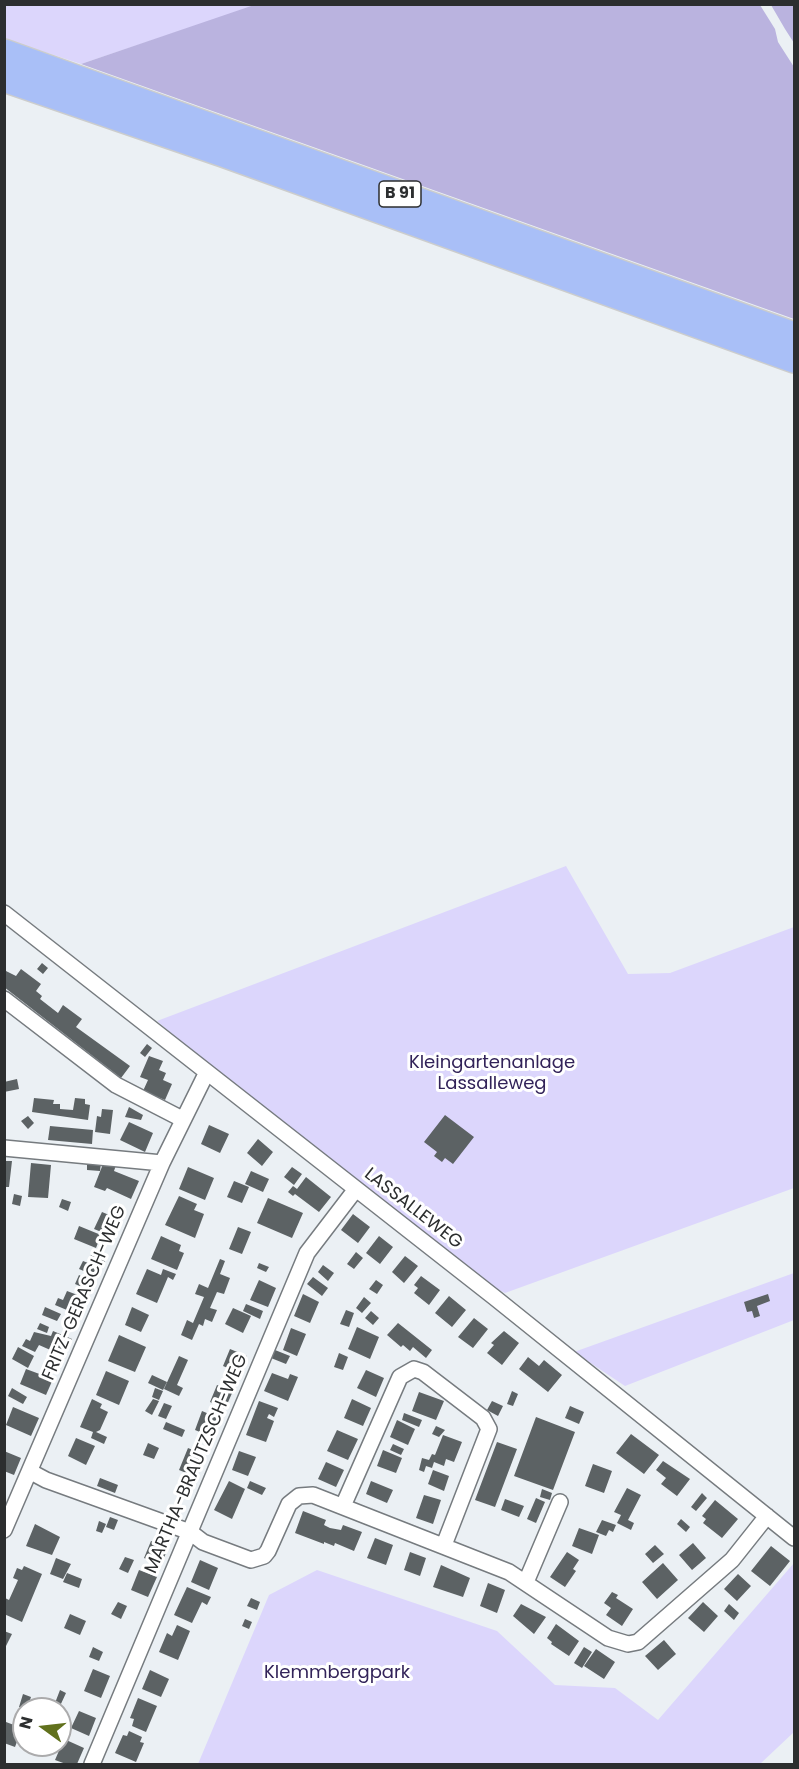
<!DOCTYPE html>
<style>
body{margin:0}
#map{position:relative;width:799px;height:1769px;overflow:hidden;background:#ebf0f4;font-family:Poppins,sans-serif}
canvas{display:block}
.frame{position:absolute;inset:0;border:6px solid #2c2e2f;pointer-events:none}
.north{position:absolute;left:12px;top:1697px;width:60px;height:60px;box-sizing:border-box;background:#fff;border:2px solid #ababac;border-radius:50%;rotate:285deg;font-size:16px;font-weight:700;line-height:24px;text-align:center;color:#2c2e2f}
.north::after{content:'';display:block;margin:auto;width:21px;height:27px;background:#61711d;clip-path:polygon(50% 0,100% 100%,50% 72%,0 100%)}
</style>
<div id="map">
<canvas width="799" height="1769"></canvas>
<div class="frame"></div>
<div class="north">N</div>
</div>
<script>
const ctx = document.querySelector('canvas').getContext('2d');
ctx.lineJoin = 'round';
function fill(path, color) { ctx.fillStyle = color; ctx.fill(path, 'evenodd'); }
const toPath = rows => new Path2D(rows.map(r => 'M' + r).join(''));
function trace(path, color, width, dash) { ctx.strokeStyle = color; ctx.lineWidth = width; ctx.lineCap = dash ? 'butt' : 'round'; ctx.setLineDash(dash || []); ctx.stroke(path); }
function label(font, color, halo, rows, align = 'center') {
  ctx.font = font + ' Poppins,sans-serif'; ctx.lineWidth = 6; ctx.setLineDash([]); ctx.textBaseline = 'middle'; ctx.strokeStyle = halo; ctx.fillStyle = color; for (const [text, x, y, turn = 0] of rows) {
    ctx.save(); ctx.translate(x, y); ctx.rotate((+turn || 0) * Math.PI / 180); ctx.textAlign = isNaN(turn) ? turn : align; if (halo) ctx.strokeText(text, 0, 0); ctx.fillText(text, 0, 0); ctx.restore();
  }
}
fill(toPath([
 [5,5,257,5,81,64,5,39],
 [566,866,628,974,670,973,794,927,794,1188,505,1293,495,1288,212,1068,157,1021],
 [794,1273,794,1320,625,1386,574,1352],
 [794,1563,794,1732,760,1764,198,1764,269,1595,317,1570,497,1631,555,1685,615,1688,658,1720]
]), '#dcd6fc');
fill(toPath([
 [257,4,760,5,775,29,778,42,794,67,794,319,81,64],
 [771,5,794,5,794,43,785,29]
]), '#bab3df');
fill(toPath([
 [42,963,48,968,43,974,37,969],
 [21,969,41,984,36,991,42,996,40,999,58,1013,63,1005,82,1019,76,1027,130,1066,121,1078,4,987,4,970,16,976],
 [147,1044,152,1048,145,1057,140,1053],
 [149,1056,163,1061,159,1070,166,1073,163,1080,172,1084,165,1100,143,1091,148,1080,140,1077],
 [17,1079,19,1089,4,1092,4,1082],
 [34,1098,54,1100,53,1104,60,1104,60,1109,73,1110,75,1098,85,1099,85,1104,90,1105,88,1120,32,1112],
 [129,1107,143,1115,141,1120,125,1117],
 [102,1109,113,1110,110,1134,95,1132,97,1116,101,1117],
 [445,1115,474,1137,453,1164,445,1158,442,1162,434,1156,437,1152,424,1142],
 [28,1116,34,1123,28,1129,21,1121],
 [129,1122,153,1133,145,1152,120,1140],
 [209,1125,229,1134,220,1153,201,1144],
 [50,1126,93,1130,92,1144,48,1140],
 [258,1139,273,1152,262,1166,247,1153],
 [4,1161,12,1161,9,1187,4,1187],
 [87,1162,101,1163,100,1171,87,1170],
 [31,1163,51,1165,48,1198,28,1197],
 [103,1164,116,1165,114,1171,139,1181,131,1199,107,1188,105,1191,94,1187],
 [188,1167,214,1178,205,1200,179,1189],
 [292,1167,302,1174,294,1185,284,1177],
 [251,1171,269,1179,263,1192,245,1184],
 [306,1177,331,1197,319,1212,295,1194,293,1196,288,1192,293,1186,297,1189],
 [234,1181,249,1187,242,1203,227,1197],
 [14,1194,22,1196,20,1206,12,1204],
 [179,1196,197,1204,194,1210,204,1214,195,1238,165,1225],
 [268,1198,303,1213,292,1238,257,1223],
 [62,1199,71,1202,68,1211,59,1207],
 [102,1212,121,1220,114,1237,94,1229],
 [353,1214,370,1227,358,1243,341,1230],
 [79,1226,101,1235,96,1248,74,1239],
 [238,1227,251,1232,242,1254,229,1249],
 [161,1236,181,1245,179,1251,184,1253,177,1270,151,1259],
 [379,1236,393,1247,380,1264,366,1253],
 [356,1252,363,1258,354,1269,347,1264],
 [91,1255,105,1261,98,1277,79,1269,83,1261,88,1263],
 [405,1256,418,1266,404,1283,392,1272],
 [220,1259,225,1261,220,1274,230,1278,224,1294,217,1292,210,1308,217,1310,212,1322,205,1319,203,1326,199,1324,192,1340,181,1335,187,1320,193,1323,204,1297,195,1294,199,1284,208,1288],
 [259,1263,269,1267,266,1272,257,1268],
 [323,1265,334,1273,328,1281,318,1272],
 [147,1269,161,1275,163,1269,176,1274,173,1280,168,1277,157,1303,136,1294],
 [79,1275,91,1281,87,1289,75,1284],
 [421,1276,440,1290,429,1305,414,1293,418,1288,414,1285],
 [313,1277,328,1288,322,1296,307,1284],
 [259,1280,276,1288,268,1307,250,1300],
 [376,1280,383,1285,377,1294,369,1289],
 [67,1291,88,1299,81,1316,55,1305,58,1298,63,1300],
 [303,1294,319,1302,310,1323,294,1316],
 [768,1294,770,1301,757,1306,760,1316,754,1318,752,1311,747,1312,744,1302],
 [449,1296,466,1310,452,1327,435,1313],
 [364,1297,371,1303,362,1313,356,1308],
 [246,1304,263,1311,260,1319,243,1311],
 [45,1307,61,1314,57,1321,42,1315],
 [132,1307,149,1315,141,1332,125,1325],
 [233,1308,251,1316,243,1333,225,1324],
 [346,1310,354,1313,349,1327,340,1324],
 [371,1311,379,1318,373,1325,365,1318],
 [474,1318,488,1329,473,1348,458,1337],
 [40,1323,49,1327,47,1333,37,1329],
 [398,1323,432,1350,426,1358,413,1347,410,1351,403,1345,401,1347,387,1335],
 [357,1327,379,1337,370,1359,348,1349],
 [291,1328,306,1334,297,1356,283,1350],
 [53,1331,72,1339,64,1356,39,1345,35,1352,22,1346,26,1339,30,1341,34,1332,51,1336],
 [504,1331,519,1343,502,1365,487,1353,494,1345,491,1343],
 [119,1335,146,1347,135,1372,108,1361],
 [18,1347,34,1356,28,1368,12,1359],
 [230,1349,247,1356,240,1373,223,1366],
 [275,1350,290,1356,286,1364,271,1358],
 [339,1353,348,1357,343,1370,334,1367],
 [179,1356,188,1360,177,1385,183,1388,179,1396,164,1389],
 [528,1357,539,1366,544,1360,562,1375,548,1392,519,1369],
 [26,1369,53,1379,46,1395,20,1384],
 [366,1370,384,1378,376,1397,357,1388],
 [106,1371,129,1381,119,1405,96,1395],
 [272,1373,288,1379,290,1374,298,1377,288,1401,264,1391],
 [152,1375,167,1382,163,1390,148,1383],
 [217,1385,233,1391,225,1409,210,1402],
 [12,1388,27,1397,23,1404,8,1396],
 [155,1388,163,1391,159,1400,152,1397],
 [512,1391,518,1394,513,1406,507,1404],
 [419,1392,444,1401,436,1420,412,1411],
 [92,1399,102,1404,100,1408,108,1412,100,1430,96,1432,107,1437,104,1444,91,1438,93,1432,80,1427],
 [153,1399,159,1401,152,1415,145,1411],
 [352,1399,371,1408,363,1426,344,1418],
 [259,1401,278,1408,274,1417,269,1414,267,1418,274,1421,266,1442,246,1435],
 [492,1401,503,1406,498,1416,487,1410],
 [164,1403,172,1406,166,1419,158,1416],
 [570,1406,584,1412,579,1424,565,1418],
 [13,1407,39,1418,31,1436,6,1425],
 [202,1411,221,1419,212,1437,195,1430],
 [404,1413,422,1420,419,1427,402,1420],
 [536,1417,575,1432,553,1490,514,1476],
 [397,1420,415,1429,408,1445,390,1437],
 [166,1422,185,1430,182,1437,163,1429],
 [436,1426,445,1430,439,1437,432,1434],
 [337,1430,358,1439,348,1460,327,1451],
 [631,1434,659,1455,644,1474,616,1453],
 [443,1435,462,1442,454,1462,446,1459,444,1466,434,1462,432,1468,426,1466,424,1472,419,1470,422,1458,429,1460,432,1454,435,1455],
 [76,1438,95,1446,86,1465,68,1456],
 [497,1442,517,1449,495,1507,475,1500],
 [148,1443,159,1448,154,1459,143,1455],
 [393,1444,404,1449,401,1455,390,1450],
 [188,1448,205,1455,196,1477,179,1470],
 [383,1450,402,1458,396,1473,377,1466],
 [4,1451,21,1458,14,1475,4,1471],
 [239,1451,256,1457,248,1476,232,1470],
 [663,1461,690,1479,677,1496,661,1484,666,1478,656,1470],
 [326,1462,344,1470,336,1487,318,1479],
 [593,1464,612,1471,604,1493,585,1486],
 [433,1470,449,1476,444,1491,428,1484],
 [100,1478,118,1485,115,1493,97,1486],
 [229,1481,245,1489,232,1519,214,1510],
 [250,1481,266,1488,262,1495,247,1488],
 [371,1481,393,1490,387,1503,366,1494],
 [627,1488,641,1495,628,1520,634,1523,631,1530,617,1523,621,1515,614,1512],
 [542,1489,552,1493,550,1500,540,1497],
 [702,1493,707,1498,696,1511,691,1507],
 [424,1495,441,1500,433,1524,416,1518],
 [536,1498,545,1502,536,1523,527,1519],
 [505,1499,524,1506,519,1517,501,1510],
 [715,1500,738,1519,722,1538,703,1523,706,1519,702,1516],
 [303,1511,326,1520,324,1525,330,1528,341,1530,343,1525,362,1532,354,1551,335,1543,334,1546,324,1542,324,1544,295,1533],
 [110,1517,118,1520,114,1530,106,1527],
 [681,1519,690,1527,686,1532,677,1524],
 [602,1520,616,1525,613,1532,609,1530,606,1536,596,1532],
 [99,1521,106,1524,102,1533,96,1531],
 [35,1524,60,1537,52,1555,26,1546],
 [579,1528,599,1535,592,1554,572,1546],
 [375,1538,393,1545,386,1565,367,1558],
 [151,1541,168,1548,161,1565,144,1558],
 [693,1543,706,1558,692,1570,679,1555],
 [655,1545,664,1554,653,1563,645,1554],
 [771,1546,790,1561,770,1586,751,1571],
 [410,1552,426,1558,420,1576,404,1570],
 [567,1552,579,1560,573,1569,576,1571,565,1587,550,1577],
 [125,1557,134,1560,128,1573,119,1569],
 [56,1558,71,1564,63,1579,50,1574],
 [200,1560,218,1568,209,1590,191,1582],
 [663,1563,678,1580,657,1599,642,1582],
 [441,1565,470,1578,463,1597,433,1587],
 [24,1566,42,1574,22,1622,4,1614,5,1598,9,1600,18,1580,13,1578,17,1568,22,1570],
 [139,1570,157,1577,148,1597,131,1590],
 [67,1573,82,1579,79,1588,63,1582],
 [738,1574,751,1586,737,1601,724,1589],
 [488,1583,505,1590,497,1613,480,1606],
 [187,1587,211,1597,207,1605,202,1602,192,1623,174,1615],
 [612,1592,618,1595,616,1598,633,1609,622,1626,606,1615,611,1608,604,1603],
 [251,1598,260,1602,257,1610,247,1606],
 [118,1602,127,1606,121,1619,111,1614],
 [703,1602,718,1616,704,1632,688,1618],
 [521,1604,546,1617,534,1634,513,1616],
 [729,1604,739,1613,734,1620,724,1611],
 [70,1614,86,1621,80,1635,64,1628],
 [245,1619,252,1622,249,1629,242,1626],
 [556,1624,579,1641,569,1656,551,1644,552,1642,547,1638],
 [177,1625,190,1631,178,1660,159,1652,167,1633,172,1636],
 [4,1631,12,1634,4,1650],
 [664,1640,676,1654,658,1670,645,1656],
 [93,1647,103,1652,99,1661,89,1657],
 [584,1647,592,1652,582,1668,574,1663],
 [596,1649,615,1662,604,1679,584,1666],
 [93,1669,110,1676,101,1698,84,1691],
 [150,1670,169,1679,161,1697,142,1689],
 [60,1690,66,1693,60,1706,55,1703],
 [23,1694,31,1697,27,1709,19,1707],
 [138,1698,157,1706,146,1732,132,1726,134,1719,130,1718],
 [79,1711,96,1718,89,1736,71,1728],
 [6,1722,22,1728,15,1747,4,1743],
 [129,1731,142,1737,140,1742,144,1743,136,1762,115,1753,123,1735,127,1736],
 [64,1739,84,1748,77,1764,66,1764,55,1760]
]), '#5c6264');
const street = toPath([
 [4,913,494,1297,794,1538],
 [4,999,116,1085,182,1119],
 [4,1148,162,1163],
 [31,1472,46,1480,190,1532,203,1542,251,1560,264,1556,268,1551,289,1504,299,1496,313,1495,509,1572,608,1638,628,1644,638,1642,732,1560,767,1516],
 [343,1506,400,1377,414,1369,423,1372,483,1418,489,1429,444,1545],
 [4,1530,162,1163,206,1074],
 [526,1582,560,1502],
 [92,1764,307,1253,356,1189]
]);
const highway = toPath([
 [4,53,794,336],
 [4,78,223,153,794,359]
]);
trace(street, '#767b7f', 18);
trace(highway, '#cccdcd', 30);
trace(street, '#fff', 15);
trace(highway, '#a9bff7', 27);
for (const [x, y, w] of [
 [400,194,42]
]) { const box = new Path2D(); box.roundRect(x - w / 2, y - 13, w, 26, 4.5); ctx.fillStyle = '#fff'; ctx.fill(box); trace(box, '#2c2e2f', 1.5); }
label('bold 16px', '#2c2e2f', null, [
 ["B 91",400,194]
]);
label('18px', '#322359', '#fff', [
 ["Kleingartenanlage",492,1063],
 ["Lassalleweg",492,1084],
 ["Klemmbergpark",337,1673]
]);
label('18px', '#2c2e2f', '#fff', [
 ["LASSALLEWEG",413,1209,38],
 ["FRITZ-GERASCH-WEG",85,1293,-67],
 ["MARTHA-BRAUTZSCH-WEG",197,1464,-67]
]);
</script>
